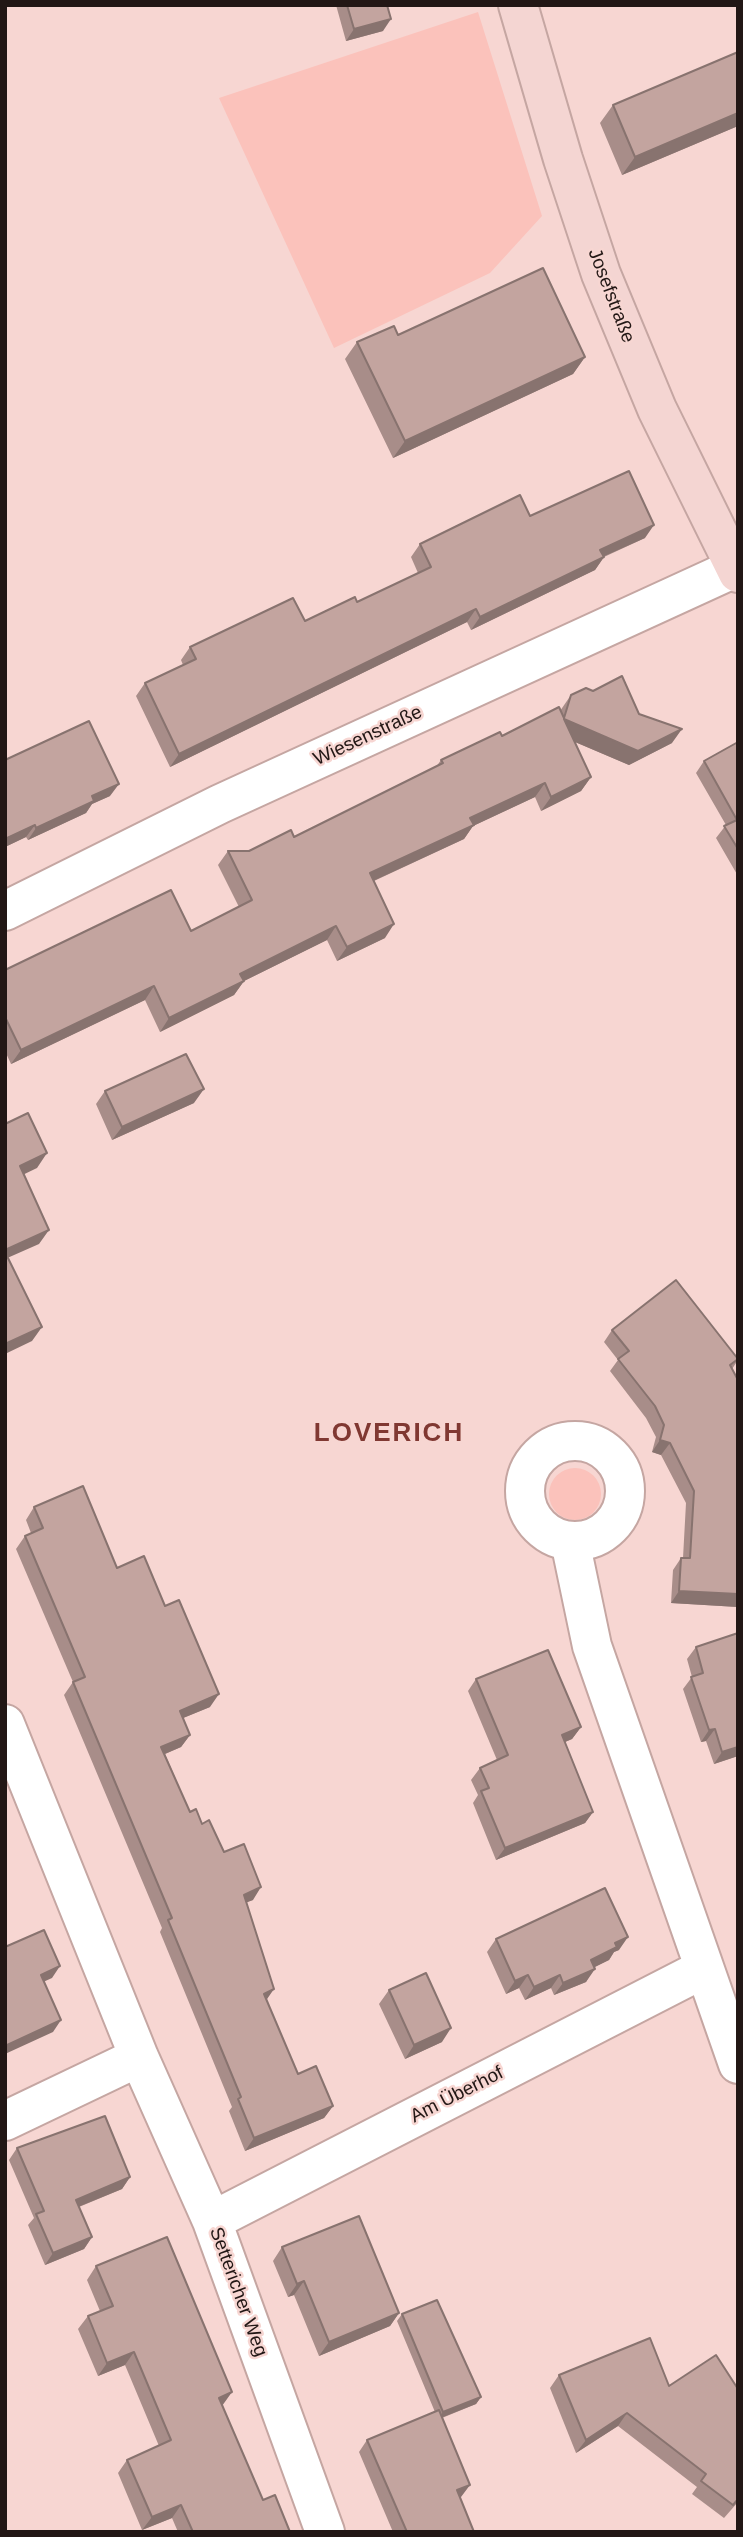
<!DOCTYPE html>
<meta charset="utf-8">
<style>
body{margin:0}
#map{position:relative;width:743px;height:2537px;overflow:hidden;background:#f7d6d2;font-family:Helvetica,sans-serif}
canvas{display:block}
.frame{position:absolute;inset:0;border:7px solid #221715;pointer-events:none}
</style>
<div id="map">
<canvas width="743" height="2537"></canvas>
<div class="frame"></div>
</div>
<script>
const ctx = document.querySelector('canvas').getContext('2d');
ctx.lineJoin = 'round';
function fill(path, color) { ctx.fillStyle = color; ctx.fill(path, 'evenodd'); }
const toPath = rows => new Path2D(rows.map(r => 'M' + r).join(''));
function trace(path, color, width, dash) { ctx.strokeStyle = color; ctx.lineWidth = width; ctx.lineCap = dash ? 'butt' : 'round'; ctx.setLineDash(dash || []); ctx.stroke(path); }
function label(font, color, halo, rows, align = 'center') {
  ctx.font = font + ' Helvetica,sans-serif'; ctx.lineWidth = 5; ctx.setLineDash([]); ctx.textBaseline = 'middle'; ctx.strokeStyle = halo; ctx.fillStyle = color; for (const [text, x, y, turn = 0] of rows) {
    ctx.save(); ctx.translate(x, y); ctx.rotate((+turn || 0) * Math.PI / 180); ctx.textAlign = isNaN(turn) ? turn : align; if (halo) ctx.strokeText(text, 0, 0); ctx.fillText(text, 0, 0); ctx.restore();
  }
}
fill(toPath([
 [478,12,542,216,490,273,334,348,219,98],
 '549 1494a26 26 0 1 1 52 0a26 26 0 1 1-52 0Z'
]), '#fbc2bb');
const street = toPath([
 [5,911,220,804,735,568],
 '525 1491a50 50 0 1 1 100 0a50 50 0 1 1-100 0Z',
 [570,1541,592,1646,738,2064],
 [5,1724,139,2057,212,2221,325,2532],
 [5,2121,139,2057],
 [212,2221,703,1969]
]);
const secondary = toPath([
 [518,5,563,159,601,274,657,409,738,573]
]);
trace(street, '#c5a6a2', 42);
trace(secondary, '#c5a6a2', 42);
trace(street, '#fff', 38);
trace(secondary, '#f4d5d2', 38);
fill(toPath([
 [336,5,394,5,387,7,383,31,346,41],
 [738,52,738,126,622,175,600,123,613,105],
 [398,335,585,357,573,374,393,458,345,359,357,342],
 [530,516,645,538,604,557,595,570,471,630,467,622,170,767,136,696,145,683,183,665,181,660,190,647,305,621,357,602,418,573,411,557,420,544],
 [571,695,639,714,672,743,629,765,575,742,591,777,581,791,541,811,535,797,473,826,464,839,374,881,385,938,337,961,327,940,244,981,234,995,160,1032,145,1000,11,1064,5,1051,5,970,191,931,239,907,218,865,228,851,249,851,294,837,436,767,441,760,502,736,560,711],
 [738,742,738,876,716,838,726,825,696,773,704,761],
 [5,760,110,796,92,804,86,813,28,840,26,837,5,847],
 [105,1091,194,1103,112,1140,96,1104],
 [612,1330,738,1360,732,1369,738,1607,671,1603,673,1570,681,1558,683,1558,686,1503,661,1455,652,1452,656,1437,646,1418,610,1371,618,1360,604,1342],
 [34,1507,117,1568,165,1606,210,1707,183,1718,190,1735,181,1747,165,1754,190,1812,202,1824,224,1852,253,1900,246,1902,266,2000,298,2074,333,2106,324,2118,245,2151,229,2111,232,2107,160,1932,162,1928,64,1695,73,1682,16,1549,25,1536,31,1533,26,1520],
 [738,1633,738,1756,714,1764,706,1741,701,1742,683,1689,692,1677,687,1659,696,1647],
 [476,1679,581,1727,572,1739,565,1742,593,1812,585,1823,496,1860,473,1803,478,1795,471,1780,480,1768,497,1760,468,1691],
 [496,1939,619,1950,614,1952,609,1960,594,1967,586,1982,554,1995,551,1988,525,2000,519,1988,506,1994,487,1952],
 [389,1990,442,2042,405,2059,379,2004],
 [17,2148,130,2177,122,2189,79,2207,92,2237,84,2249,45,2265,28,2225,34,2218,9,2160],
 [282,2247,399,2313,390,2326,319,2356,294,2295,288,2297,273,2261],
 [96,2266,222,2406,263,2500,290,2532,178,2532,172,2518,142,2530,118,2473,127,2460,159,2446,125,2365,98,2376,78,2329,88,2316,100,2311,87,2280],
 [402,2314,481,2397,476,2404,442,2418,461,2497,460,2498,474,2532,393,2532,359,2452,367,2440,435,2412,397,2321],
 [559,2375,669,2386,736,2388,738,2389,738,2502,724,2518,692,2494,697,2487,618,2426,576,2453,550,2388]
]), '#a88d89');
fill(toPath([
 [391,19,383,31,346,41,354,29],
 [738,113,738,126,622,175,635,157],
 [585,357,573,374,393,458,405,441],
 [654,525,645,538,591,562,600,550],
 [604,557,595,570,471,630,480,617],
 [476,609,467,622,170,767,179,754],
 [564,719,682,729,672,743,629,765,554,733],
 [591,777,581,791,541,811,551,797],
 [545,783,535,797,473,826,464,839,360,887,370,873,470,818],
 [119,784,110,796,92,804,86,813,28,840,36,828,92,796],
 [35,825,26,837,5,847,5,839],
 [394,924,385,938,337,961,347,947],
 [336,926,327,940,244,981,234,995,160,1032,169,1018,240,974],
 [154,986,145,1000,11,1064,21,1050],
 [204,1089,194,1103,112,1140,122,1127],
 [47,1153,37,1168,10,1181,20,1166],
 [49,1230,39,1244,5,1259,5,1250],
 [42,1327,32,1341,5,1354,5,1344],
 [660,1440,670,1443,661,1455,652,1452],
 [679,1591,738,1594,738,1607,671,1603],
 [219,1694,210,1707,171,1723,180,1711],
 [581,1727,572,1739,553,1747,562,1735],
 [715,1729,706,1741,701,1742,709,1730],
 [190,1735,181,1747,153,1759,161,1747],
 [738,1747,738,1756,714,1764,722,1752],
 [593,1812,585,1823,496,1860,505,1848],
 [261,1887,253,1900,235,1907,244,1895],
 [628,1937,619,1950,614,1952,609,1960,583,1973,591,1960,615,1943],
 [60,1966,52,1978,32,1987,41,1975],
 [595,1969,586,1982,554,1995,563,1983],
 [528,1975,519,1988,506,1994,515,1981],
 [560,1975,551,1988,525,2000,534,1987],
 [274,1989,265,2002,264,1994],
 [61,2020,53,2032,5,2054,5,2046],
 [451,2028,442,2042,405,2059,414,2045],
 [333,2106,324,2118,245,2151,254,2138],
 [130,2177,122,2189,68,2211,76,2200],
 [92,2237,84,2249,45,2265,53,2253],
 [304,2281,294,2295,288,2297,297,2284],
 [399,2313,390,2326,319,2356,329,2342],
 [134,2352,125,2365,98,2376,107,2363],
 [232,2392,222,2406,219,2398],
 [481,2397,476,2404,438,2419,443,2412],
 [627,2413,618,2426,576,2453,586,2440],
 [470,2485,461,2497,448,2503,457,2490],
 [181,2505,172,2518,142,2530,152,2517]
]), '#88736f');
const building = toPath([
 [347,5,387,5,391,19,354,29,347,5],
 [738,52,738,113,635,157,613,105,738,52],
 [543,268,585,357,405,441,357,342,394,326,398,335,543,268],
 [629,471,654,525,600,550,604,557,480,617,476,609,179,754,145,683,196,659,190,647,293,598,305,621,355,597,357,602,431,567,420,544,520,495,530,516,629,471],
 [622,676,639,714,682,729,638,751,564,719,591,777,551,797,545,783,470,818,474,825,370,873,394,924,347,947,336,926,240,974,244,981,169,1018,154,986,21,1050,5,1017,5,970,171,890,191,931,252,900,228,851,249,851,291,830,294,837,443,763,441,760,500,732,502,736,559,707,564,718,571,695,586,688,593,691,622,676],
 [89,721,119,784,92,796,94,801,36,828,35,825,5,839,5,760,89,721],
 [738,742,738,849,724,826,737,820,704,761,738,742],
 [186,1054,204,1089,122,1127,105,1091,186,1054],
 [28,1113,47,1153,20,1166,49,1230,5,1250,5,1124,28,1113],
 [5,1252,42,1327,5,1344,5,1252],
 [676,1280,738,1359,730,1365,738,1380,738,1594,679,1591,681,1558,690,1558,694,1491,670,1443,660,1440,664,1425,655,1406,618,1359,629,1351,612,1330,676,1280],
 [83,1486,117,1568,144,1556,165,1606,179,1600,219,1694,180,1711,190,1735,161,1747,190,1812,196,1809,202,1824,209,1820,224,1852,244,1844,261,1887,244,1895,274,1989,264,1994,298,2074,316,2066,333,2106,254,2138,238,2099,241,2097,168,1920,172,1918,73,1682,85,1677,25,1536,43,1528,34,1507,83,1486],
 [738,1633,738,1747,722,1752,715,1729,709,1730,691,1677,703,1673,696,1647,738,1633],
 [548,1650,581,1727,562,1735,593,1812,505,1848,481,1791,489,1788,480,1768,508,1755,476,1679,548,1650],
 [605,1888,628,1937,615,1943,617,1947,591,1960,595,1969,563,1983,560,1975,534,1987,528,1975,515,1981,496,1939,605,1888],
 [44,1930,60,1966,41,1975,61,2020,5,2046,5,1947,44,1930],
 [426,1973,451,2028,414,2045,389,1990,426,1973],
 [105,2116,130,2177,76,2200,92,2237,53,2253,36,2214,44,2211,17,2148,105,2116],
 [359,2216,399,2313,329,2342,304,2281,297,2284,282,2247,359,2216],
 [167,2237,232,2392,219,2398,263,2500,275,2495,290,2532,193,2532,181,2505,152,2517,127,2460,171,2440,134,2352,107,2363,88,2316,113,2306,96,2266,167,2237],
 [437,2300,481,2397,443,2412,402,2314,437,2300],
 [650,2338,669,2386,716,2355,738,2389,738,2499,733,2505,701,2481,706,2474,627,2413,586,2440,559,2375,650,2338],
 [439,2410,470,2485,457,2490,474,2532,407,2532,367,2440,439,2410]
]);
fill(building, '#c3a49f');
trace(building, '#88736f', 2);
label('19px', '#221715', '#f7d6d2', [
 ["Josefstraße",611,296,69],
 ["Wiesenstraße",368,736,-25],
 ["Am Überhof",457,2095,-27],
 ["Settericher Weg",238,2292,70]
]);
ctx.letterSpacing = '2px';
label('bold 26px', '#803832', '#f7d6d2', [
 ["LOVERICH",389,1434]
]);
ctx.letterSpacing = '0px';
</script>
